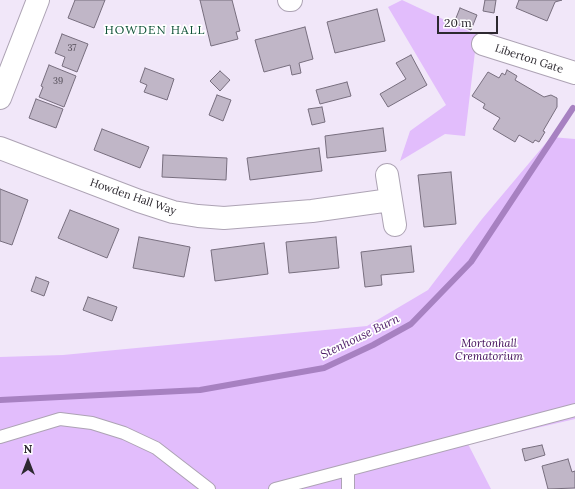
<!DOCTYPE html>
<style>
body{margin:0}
#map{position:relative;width:575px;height:489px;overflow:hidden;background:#f1e7f9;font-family:Lora,serif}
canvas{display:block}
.north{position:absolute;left:8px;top:441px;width:40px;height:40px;-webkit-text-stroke:3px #fff;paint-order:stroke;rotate:0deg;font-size:11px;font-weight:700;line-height:16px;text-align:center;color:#2d2930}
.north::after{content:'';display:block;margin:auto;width:14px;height:18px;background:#2d2930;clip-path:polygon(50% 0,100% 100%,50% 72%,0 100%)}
.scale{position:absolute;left:437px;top:16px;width:61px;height:18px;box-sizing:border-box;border:2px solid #2d2930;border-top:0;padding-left:5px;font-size:12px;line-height:14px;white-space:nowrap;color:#2d2930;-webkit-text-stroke:3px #fff;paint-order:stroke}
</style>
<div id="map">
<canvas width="575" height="489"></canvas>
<div class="north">N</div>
<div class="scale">20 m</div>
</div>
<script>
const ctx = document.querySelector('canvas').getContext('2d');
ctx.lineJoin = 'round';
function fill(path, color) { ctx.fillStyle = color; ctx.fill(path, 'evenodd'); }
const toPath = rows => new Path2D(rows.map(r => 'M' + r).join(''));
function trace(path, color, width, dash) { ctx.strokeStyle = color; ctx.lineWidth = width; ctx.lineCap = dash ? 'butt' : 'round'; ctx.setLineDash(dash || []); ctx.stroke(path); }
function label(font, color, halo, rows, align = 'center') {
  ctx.font = font + ' Lora,serif'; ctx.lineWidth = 3.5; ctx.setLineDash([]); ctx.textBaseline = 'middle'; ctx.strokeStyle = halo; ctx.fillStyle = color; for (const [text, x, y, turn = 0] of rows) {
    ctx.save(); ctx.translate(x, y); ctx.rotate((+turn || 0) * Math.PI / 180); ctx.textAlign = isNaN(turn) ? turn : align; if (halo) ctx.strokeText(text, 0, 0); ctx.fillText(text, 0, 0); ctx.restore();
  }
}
fill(toPath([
 [402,0,477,35,465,136,445,134,400,161,410,131,446,105,388,7],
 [551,137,575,139,575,419,468,444,491,489,0,489,0,357,63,355,367,326,428,290,482,219]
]), '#e2bdfc');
trace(toPath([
 [0,400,200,390,324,368,373,345,411,324,471,262,573,108]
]), '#a781c1', 6);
const building = toPath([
 [75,0,105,0,94,28,68,18,75,0],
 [200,0,232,0,240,31,236,32,238,39,211,46,200,0],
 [485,0,496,0,494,13,483,11,485,0],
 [519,0,562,0,555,2,547,21,516,8,519,0],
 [460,8,477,15,471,30,454,23,460,8],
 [377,9,385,41,335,53,327,22,377,9],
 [305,27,313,59,299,63,301,73,292,75,290,65,264,72,255,40,305,27],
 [62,34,88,44,77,72,62,66,65,57,55,53,62,34],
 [411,55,427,85,388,107,380,94,406,79,396,63,411,55],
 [49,65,76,76,64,107,39,97,43,87,41,86,49,65],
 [145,68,174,79,167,100,144,92,147,85,140,82,145,68],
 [507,70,517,76,515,80,544,97,551,95,557,98,557,107,543,131,545,132,539,142,535,140,533,143,519,135,515,142,493,129,500,118,483,108,485,104,472,96,488,72,499,78,502,73,505,75,507,70],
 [220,71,230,80,220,91,210,81,220,71],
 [347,82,351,96,320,104,316,90,347,82],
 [217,95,231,100,223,121,209,115,217,95],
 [36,99,63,109,56,128,29,118,36,99],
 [322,107,325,122,312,125,308,109,322,107],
 [383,128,386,151,327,158,325,136,383,128],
 [102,129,149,147,140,168,94,150,102,129],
 [319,148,322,171,250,180,247,158,319,148],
 [163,155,227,158,226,180,162,177,163,155],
 [451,172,456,224,424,227,418,175,451,172],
 [0,189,28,200,12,245,0,241,0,189],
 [70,210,119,229,107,258,58,238,70,210],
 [139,237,190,247,184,277,133,268,139,237],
 [336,237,339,268,289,273,286,242,336,237],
 [264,243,268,274,215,281,211,250,264,243],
 [411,246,414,272,381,275,382,285,365,287,361,252,411,246],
 [36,277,49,282,44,296,31,291,36,277],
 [88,297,117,307,112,321,83,310,88,297],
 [542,445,545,455,525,461,522,449,542,445],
 [568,459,572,472,575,471,575,488,548,489,542,466,568,459]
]);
fill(building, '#c0b6c7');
trace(building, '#776e7e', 1);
const lane = toPath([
 [0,437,60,419,92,423,124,433,156,448,209,489],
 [348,470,348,489],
 [275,489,575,410]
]);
const street = toPath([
 [289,0,291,0],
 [483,44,575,73],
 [0,98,38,0],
 [0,148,139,201,173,212,198,216,224,218,312,211,390,200],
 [387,175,395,225]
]);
trace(lane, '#ada3b4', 14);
trace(street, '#ada3b4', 24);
trace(lane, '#fff', 12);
trace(street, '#fff', 22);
label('9px', '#524c56', null, [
 ["37",72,48],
 ["39",58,81]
]);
label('11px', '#2d2930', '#fff', [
 ["Liberton Gate",529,59,18],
 ["Howden Hall Way",133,197,19]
]);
label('italic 11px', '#3f0958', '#fff', [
 ["Mortonhall",489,344],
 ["Crematorium",489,357]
]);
ctx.letterSpacing = '1px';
label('12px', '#0f5237', '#fff', [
 ["HOWDEN HALL",155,31]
]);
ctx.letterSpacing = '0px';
label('italic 12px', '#4c1b67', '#fff', [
 ["Stenhouse Burn",360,337,-26]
]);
</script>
